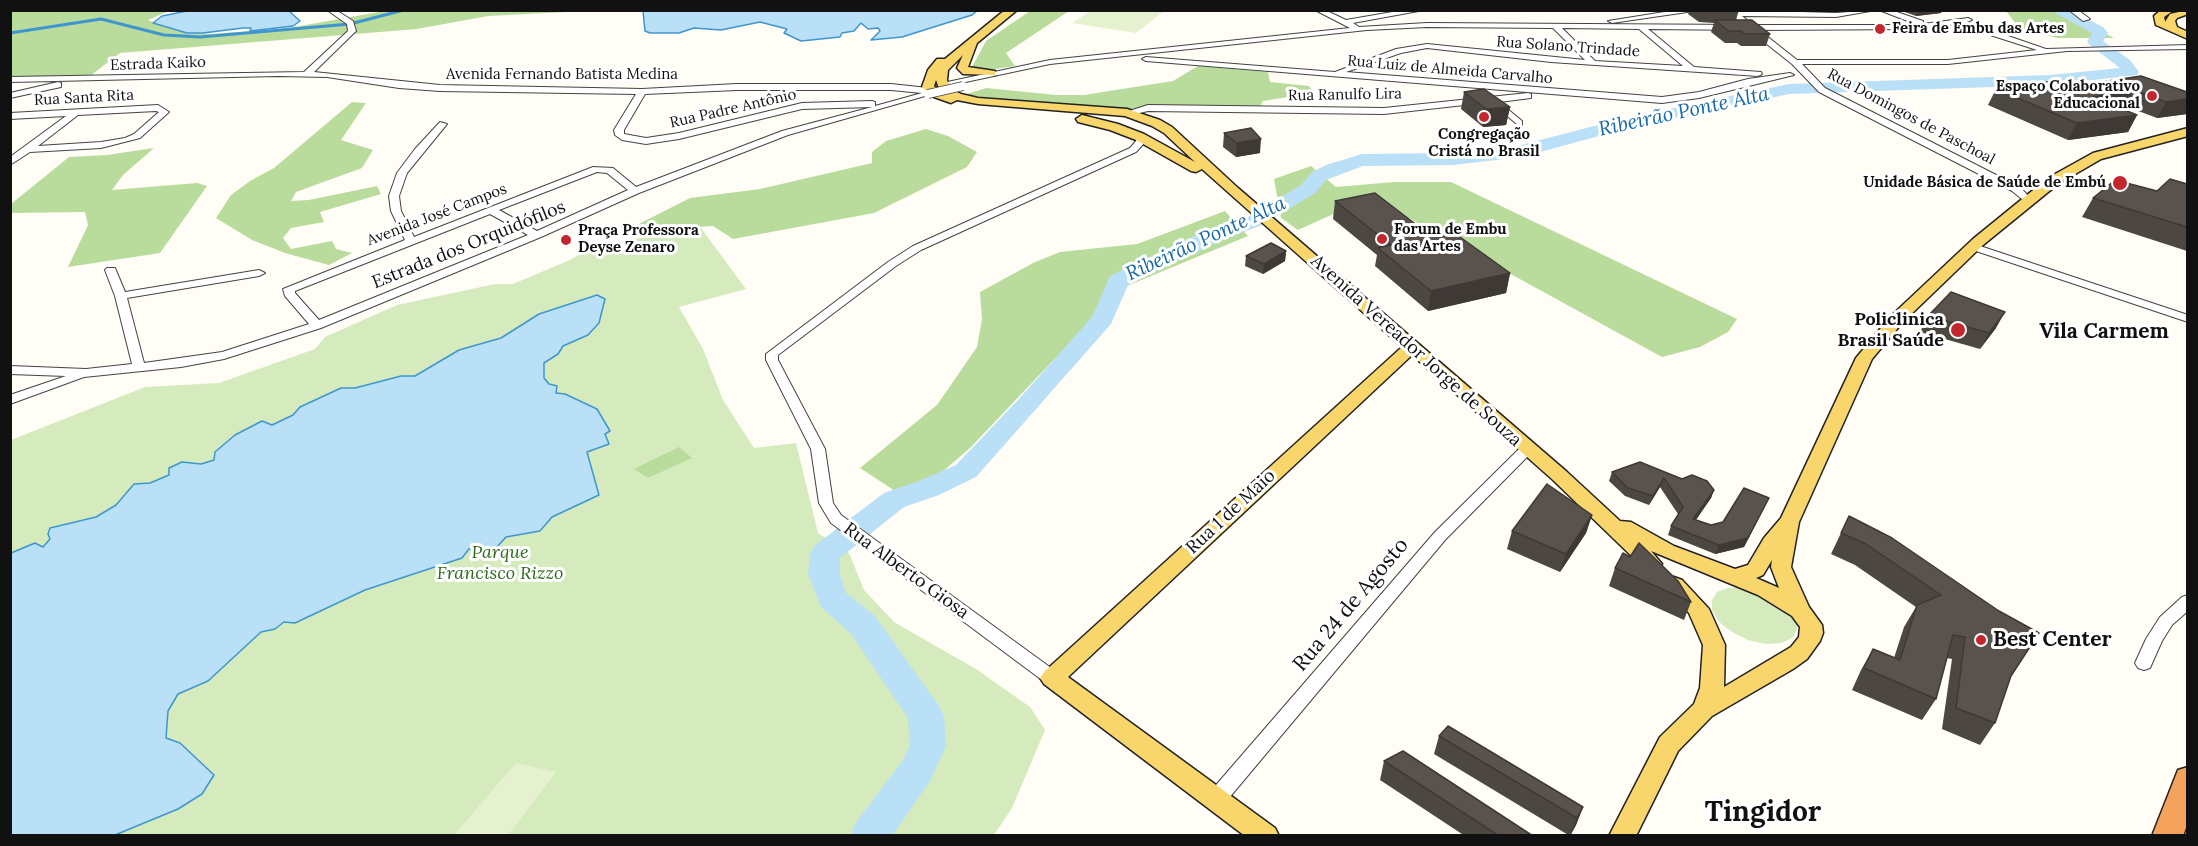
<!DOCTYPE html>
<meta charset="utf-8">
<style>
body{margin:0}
#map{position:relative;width:2198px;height:846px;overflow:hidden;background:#fffdf5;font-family:Lora,serif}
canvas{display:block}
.frame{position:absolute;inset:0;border:12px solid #111;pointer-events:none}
</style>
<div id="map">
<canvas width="2198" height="846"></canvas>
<div class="frame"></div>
</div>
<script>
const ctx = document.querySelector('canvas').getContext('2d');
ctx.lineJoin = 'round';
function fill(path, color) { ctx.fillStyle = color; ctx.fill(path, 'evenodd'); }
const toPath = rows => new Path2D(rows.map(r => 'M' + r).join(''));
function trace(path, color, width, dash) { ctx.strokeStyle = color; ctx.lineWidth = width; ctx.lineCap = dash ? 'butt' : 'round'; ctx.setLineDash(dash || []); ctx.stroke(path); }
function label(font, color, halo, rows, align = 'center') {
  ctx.font = font + ' Lora,serif'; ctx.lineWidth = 6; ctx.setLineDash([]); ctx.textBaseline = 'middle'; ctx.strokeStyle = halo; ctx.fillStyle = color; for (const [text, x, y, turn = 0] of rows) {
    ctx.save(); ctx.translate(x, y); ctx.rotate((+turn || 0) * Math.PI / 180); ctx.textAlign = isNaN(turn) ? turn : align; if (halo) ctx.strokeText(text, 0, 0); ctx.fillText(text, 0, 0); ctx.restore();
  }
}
fill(toPath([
 [701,228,746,289,679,307,703,349,723,400,754,448,796,443,818,533,849,553,864,590,894,622,976,669,1030,707,1045,730,1012,808,994,835,11,836,11,440,145,387,219,383,315,349,325,337,397,305,495,284,513,284,570,260,599,244,621,243,667,231],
 [1743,587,1775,598,1796,619,1797,630,1792,638,1781,643,1766,644,1748,640,1732,632,1719,622,1712,610,1712,600,1717,592,1728,588]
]), '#d5ebbd');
fill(toPath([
 [11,11,169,11,148,20,174,30,209,34,283,29,385,11,586,11,488,16,417,29,120,53,90,76,11,76],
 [1030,11,1069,11,1006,53,1015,66,988,70,978,70,972,67,986,41],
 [2006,11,2060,11,2114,38,2057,38,2019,28],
 [1198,66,1268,72,1270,82,1309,86,1314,93,1312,97,1295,96,1263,101,1259,108,1118,109,979,99,967,94,986,88,1056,95,1084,95,1173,81],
 [352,102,366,103,341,140,373,150,362,168,296,192,291,201,309,200,377,186,381,194,320,212,324,222,291,228,283,238,291,249,332,241,336,249,352,253,329,265,285,253,252,240,216,218,231,195,250,181,274,168],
 [926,129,948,136,977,152,967,167,874,213,733,239,713,226,625,231,690,198,760,189,872,163,872,152,886,141],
 [154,148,123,175,112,190,197,183,207,186,160,253,68,267,88,225,85,212,11,213,11,204,69,157,107,155],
 [1311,166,1336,187,1394,182,1451,182,1737,319,1728,332,1700,347,1662,357,1383,204,1360,202,1298,230,1281,218,1274,179],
 [1225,211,1248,236,1122,288,970,448,935,478,895,491,860,468,937,405,977,347,982,319,980,292,1035,262,1060,252,1137,244],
 [679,447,692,458,648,478,634,469]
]), '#b9dc9c');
fill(toPath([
 [1090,11,1090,10,1164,11,1136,33,1072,23],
 [516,763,556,772,508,835,454,835]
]), '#e6f2cf');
const water = toPath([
 [187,11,289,11,300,21,293,26,250,31,251,28,243,28,203,33,187,33,153,23,162,16,187,11],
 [643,11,643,10,977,11,972,15,902,37,871,40,880,31,878,28,868,29,861,23,854,31,842,33,840,37,801,41,784,33,787,29,760,22,721,30,694,28,679,33,650,33,645,31,643,11],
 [597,295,605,299,599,323,588,335,563,346,558,354,544,363,544,378,549,384,557,386,556,393,565,394,597,409,610,431,605,434,609,444,587,452,599,495,552,517,540,531,506,537,497,547,469,549,462,558,365,590,295,623,284,622,275,629,261,632,208,681,178,694,168,711,166,738,180,743,214,775,202,794,178,809,115,835,11,835,11,553,35,543,43,547,50,539,48,534,50,528,96,517,116,505,134,484,150,483,169,475,169,468,182,462,201,464,214,460,215,452,235,435,262,421,272,425,293,415,300,407,341,388,355,388,401,376,415,376,459,350,501,338,539,314,597,295]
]);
fill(water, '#b9e0f7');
trace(water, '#3f96cf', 1.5);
trace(toPath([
 [10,33,101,19,164,35,200,37,350,24,404,10]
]), '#3f96cf', 3);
fill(toPath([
 [2050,10,2070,10,2103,27,2108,33,2103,41,2130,60,2139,72,2137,75,2050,85,1789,94,1628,128,1522,157,1453,165,1363,166,1326,180,1315,193,1262,225,1220,241,1128,285,1111,324,976,477,939,495,904,507,840,558,840,574,846,593,875,616,939,706,944,716,946,746,930,781,892,836,850,836,855,824,903,760,910,746,908,718,851,634,821,607,808,574,810,554,814,546,884,493,919,481,956,465,1018,400,1092,317,1110,276,1204,231,1248,217,1301,185,1312,172,1326,165,1362,154,1453,153,1521,145,1625,118,1789,84,2050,75,2120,68,2090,45,2087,42,2092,33,2050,10]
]), '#b9e0f7');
const minor = toPath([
 [327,10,336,10,353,21,356,31,314,72,440,85,642,89,737,84,891,84,928,88,931,89,932,94,788,135,639,193,541,237,321,328,224,359,181,367,84,377,10,404,10,395,66,376,10,374,10,366,86,369,132,364,115,296,105,270,107,268,115,268,125,292,259,270,265,273,259,276,127,298,144,363,222,352,309,324,285,296,283,289,405,240,391,211,389,196,397,173,415,149,440,122,447,124,407,173,399,196,401,211,414,237,593,167,613,168,636,187,782,131,872,107,802,109,679,139,646,144,622,140,615,135,614,130,636,94,440,91,399,88,327,77,278,76,10,82,10,77,304,72,348,31,347,24,327,10],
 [737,90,891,90,922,93,875,106,875,102,872,101,802,103,679,133,646,138,624,134,624,130,645,94,737,90],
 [597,172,607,173,628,190,537,231,499,210,597,172],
 [490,214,528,235,319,320,295,293,295,291,490,214],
 [1315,10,1325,10,1346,20,1404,10,1424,10,1353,23,1359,27,1427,23,1743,25,1726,10,1836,13,1876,10,1836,17,1742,16,1753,25,1918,25,1879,10,1891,10,1923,21,1923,24,1968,18,1972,20,1967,22,2046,49,2188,45,2188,49,2067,51,1948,64,1802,64,1825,88,2008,181,2047,186,2047,190,2043,191,2020,187,2033,201,2028,204,2012,191,1819,92,1792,64,1749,30,1648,29,1694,67,1761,72,1762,74,1758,76,1551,62,1427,48,1401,53,1346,72,1662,97,1699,92,1748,79,1790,73,1794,75,1699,98,1662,103,1146,61,1142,59,1146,57,1335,72,1396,49,1427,44,1585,60,1553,28,1427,27,1367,30,1050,64,942,87,938,84,1050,60,1350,28,1315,10],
 [1956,24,2037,50,1948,60,1797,60,1759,30,1918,29,1956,24],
 [1562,28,1639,29,1683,66,1595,61,1562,28],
 [1677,10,1701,10,1612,23,1608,21,1677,10],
 [2069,10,2078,10,2090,19,2083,21,2069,10],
 [58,82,61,83,61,87,10,98,10,93,58,82],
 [1528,93,1531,94,1531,98,1499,102,1522,121,1522,125,1519,126,1491,102,1384,114,1148,111,1127,116,1123,113,1148,105,1384,108,1528,93],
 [158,105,169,112,140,138,101,148,30,152,10,165,10,157,66,116,10,119,10,113,158,105],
 [156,111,159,112,134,134,125,138,101,142,38,146,78,115,156,111],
 [1137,135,1143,135,1146,141,1136,152,921,250,896,266,778,355,778,360,825,449,833,503,841,515,1058,673,1061,678,1058,683,1052,685,1046,683,831,523,819,503,811,449,766,360,766,354,888,262,913,246,1130,148,1136,141,1137,135],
 [1974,244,2188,315,2188,322,1970,249,1970,245,1974,244],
 [1527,445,1534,449,1532,452,1445,540,1224,804,1217,806,1210,804,1207,798,1210,792,1435,532,1522,446,1527,445],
 [2188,595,2188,611,2172,625,2162,641,2150,668,2144,670,2138,668,2135,663,2146,639,2160,617,2182,597,2188,595]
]);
const major = toPath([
 [1005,10,1017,10,977,43,968,67,995,71,995,75,963,74,957,68,963,55,948,70,947,80,951,89,961,94,978,98,1127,109,1160,120,1172,127,1238,188,1567,472,1620,521,1631,522,1674,546,1735,569,1748,565,1764,538,1781,518,1856,358,1890,317,1973,239,2048,178,2093,153,2188,128,2188,136,2101,159,2058,184,1983,245,1902,323,1872,359,1799,522,1791,567,1809,607,1822,625,1823,633,1820,641,1807,659,1793,669,1712,716,1678,751,1636,836,1609,836,1660,737,1694,704,1700,688,1703,645,1689,613,1663,585,1666,580,1674,577,1682,580,1709,609,1725,645,1724,687,1791,647,1799,637,1800,627,1792,616,1758,595,1651,551,1662,564,1659,569,1652,571,1645,569,1553,480,1412,355,1068,677,1275,828,1279,836,1245,836,1044,684,1040,678,1044,672,1402,347,1202,169,1196,172,1191,171,1136,140,1110,130,1078,122,1076,119,1082,115,1118,124,1144,134,1195,162,1164,133,1152,126,1125,116,978,104,957,100,951,103,934,97,924,89,922,87,928,70,937,59,945,59,1005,10],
 [936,80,940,91,941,92,934,86,936,80],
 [1772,560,1771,567,1779,588,1756,578,1763,575,1772,560],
 [2161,10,2174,10,2164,17,2165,21,2165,22,2170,14,2188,10,2188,14,2177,18,2175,21,2177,27,2188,32,2188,39,2156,25,2154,16,2161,10]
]);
const highway = toPath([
 [2188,767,2188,822,2183,836,2152,836,2178,770,2188,767]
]);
trace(minor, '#444', 2);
trace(major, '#222', 3);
trace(highway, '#222', 3);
fill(minor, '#fff');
fill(major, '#f9d66b');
fill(highway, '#f5a25d');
const minorBridge = toPath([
 [928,94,963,86]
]);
trace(minorBridge, '#444', 10, []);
trace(minorBridge, '#fff', 8);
fill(toPath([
 [1690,10,1739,10,1736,20,1770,34,1766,46,1741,46,1737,43,1725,43,1711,32,1714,23,1699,22,1688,14],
 [1899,10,1942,10,1941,13,1916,16],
 [2068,87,2187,92,2187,114,2157,118,2125,106,2118,107,2137,115,2128,132,2068,140,1988,105,1996,89],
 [1464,92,1510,107,1506,125,1483,127,1461,109],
 [1224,133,1260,153,1236,157,1223,147],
 [2187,184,2187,251,2082,217,2093,198,2157,191],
 [1335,201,1431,236,1510,273,1506,293,1428,311,1375,266,1377,255,1333,219],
 [1286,251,1285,261,1263,274,1245,266,1246,256],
 [1928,316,1996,328,1980,349,1920,332],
 [1612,472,1682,479,1714,490,1711,498,1696,520,1711,525,1723,522,1765,506,1744,547,1715,554,1668,535,1671,526,1678,514,1660,487,1649,505,1625,496,1609,481],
 [1592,515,1586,533,1560,572,1507,549,1512,531],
 [1849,516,1892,538,2011,676,1995,723,1980,745,1942,729,1952,659,1947,658,1936,699,1922,720,1852,690,1861,670,1873,649,1894,658,1904,627,1916,607,1855,565,1831,554],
 [1615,568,1691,602,1684,620,1609,586],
 [1439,736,1583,807,1576,825,1570,836,1434,754],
 [1384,761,1533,836,1465,836,1380,780]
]), '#4d4742');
fill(toPath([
 [1919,10,1942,10,1941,13,1916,16],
 [2133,90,2125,106,2083,113,2092,97],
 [2187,99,2187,114,2157,118,2166,102],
 [1510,107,1506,125,1483,127,1486,109],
 [2137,115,2128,132,2068,140,2077,123],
 [1261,139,1260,153,1236,157,1237,143],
 [1286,251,1285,261,1263,274,1264,264],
 [1510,273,1506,293,1428,311,1431,291],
 [2005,312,1996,328,1980,349,1989,333],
 [1664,478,1660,487,1649,505,1653,496],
 [1714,490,1711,498,1690,528,1693,519],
 [1769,498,1744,547,1715,554,1719,545],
 [1592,515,1586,533,1560,572,1566,554],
 [1583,807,1576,825,1570,836,1577,818]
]), '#3f3936');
const building = toPath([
 [1714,20,1752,20,1770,34,1745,34,1741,31,1729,31,1714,20],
 [2141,76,2187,92,2187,99,2166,102,2133,90,2092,97,2137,115,2077,123,1996,89,2054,81,2068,87,2141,76],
 [1484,89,1510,107,1486,109,1464,92,1484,89],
 [1251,128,1261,139,1237,143,1224,133,1251,128],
 [2170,179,2187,184,2187,227,2093,198,2115,180,2157,191,2170,179],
 [1375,193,1431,236,1453,232,1510,273,1431,291,1378,248,1391,245,1335,201,1375,193],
 [1271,243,1286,251,1264,264,1246,256,1271,243],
 [1951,292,2005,312,1989,333,1928,316,1951,292],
 [1640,462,1682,479,1692,475,1707,481,1714,490,1693,519,1711,525,1723,522,1744,488,1769,498,1748,538,1719,545,1671,526,1683,507,1664,478,1653,496,1628,488,1612,472,1640,462],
 [1547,484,1592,515,1566,554,1512,531,1547,484],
 [1849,516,1892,538,1999,611,2039,633,2011,676,1995,723,1956,708,1965,637,1953,635,1936,699,1864,668,1873,649,1900,660,1917,605,1941,595,1866,544,1841,533,1849,516],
 [1639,543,1678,581,1691,602,1615,568,1623,553,1630,557,1639,543],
 [1448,726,1583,807,1577,818,1439,736,1448,726],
 [1403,751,1533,836,1499,836,1384,761,1403,751]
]);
fill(building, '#5a524d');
trace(building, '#3f3936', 1.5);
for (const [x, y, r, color] of [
 [1880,29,6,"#c4262e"],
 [2152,96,6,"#c4262e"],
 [1484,117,6,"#c4262e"],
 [2120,183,8,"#c4262e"],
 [1382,239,6,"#c4262e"],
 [566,240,6,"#c4262e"],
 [1958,330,8,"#c4262e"],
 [1981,640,6,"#c4262e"]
]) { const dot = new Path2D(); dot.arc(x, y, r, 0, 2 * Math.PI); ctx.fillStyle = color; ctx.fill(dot); trace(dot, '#fff', 2); }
label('bold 15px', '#111', '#fff', [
 ["Feira de Embu das Artes",1892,29],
 ["Espaço Colaborativo",2140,87,"right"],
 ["Educacional",2140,104,"right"],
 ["Congregação",1484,135,"center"],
 ["Cristá no Brasil",1484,152,"center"],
 ["Unidade Básica de Saúde de Embú",2106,183,"right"],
 ["Forum de Embu",1394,230],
 ["das Artes",1394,247],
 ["Praça Professora",578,231],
 ["Deyse Zenaro",578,248]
], 'left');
label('15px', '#111', '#fff', [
 ["Rua Solano Trindade",1568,47,4],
 ["Estrada Kaiko",158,64,-2],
 ["Rua Luiz de Almeida Carvalho",1450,70,5],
 ["Avenida Fernando Batista Medina",562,75],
 ["Rua Ranulfo Lira",1345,95,-1],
 ["Rua Santa Rita",84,98,-3],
 ["Rua Padre Antônio",733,109,-13],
 ["Rua Domingos de Paschoal",1911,117,28],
 ["Avenida José Campos",437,215,-21]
]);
label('18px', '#111', '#fff', [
 ["Estrada dos Orquidófilos",469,245,-22],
 ["Avenida Vereador Jorge de Souza",1416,351,42],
 ["Rua 1 de Maio",1231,512,-43],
 ["Rua Alberto Giosa",906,571,36]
]);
label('bold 18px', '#111', '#fff', [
 ["Policlinica",1944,320],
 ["Brasil Saúde",1944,341]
], 'right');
label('italic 18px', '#2f6b1f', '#fff', [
 ["Parque",500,553],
 ["Francisco Rizzo",500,574]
]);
label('italic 20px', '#1768a6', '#fff', [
 ["Ribeirão Ponte Alta",1684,112,-12],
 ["Ribeirão Ponte Alta",1206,239,-25]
]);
label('bold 21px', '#111', '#fff', [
 ["Vila Carmem",2104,332]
]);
label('21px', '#111', '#fff', [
 ["Rua 24 de Agosto",1351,605,-50]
]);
label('bold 21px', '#111', '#fff', [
 ["Best Center",1993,640]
], 'left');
label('bold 28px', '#111', '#fff', [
 ["Tingidor",1763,813]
]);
</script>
